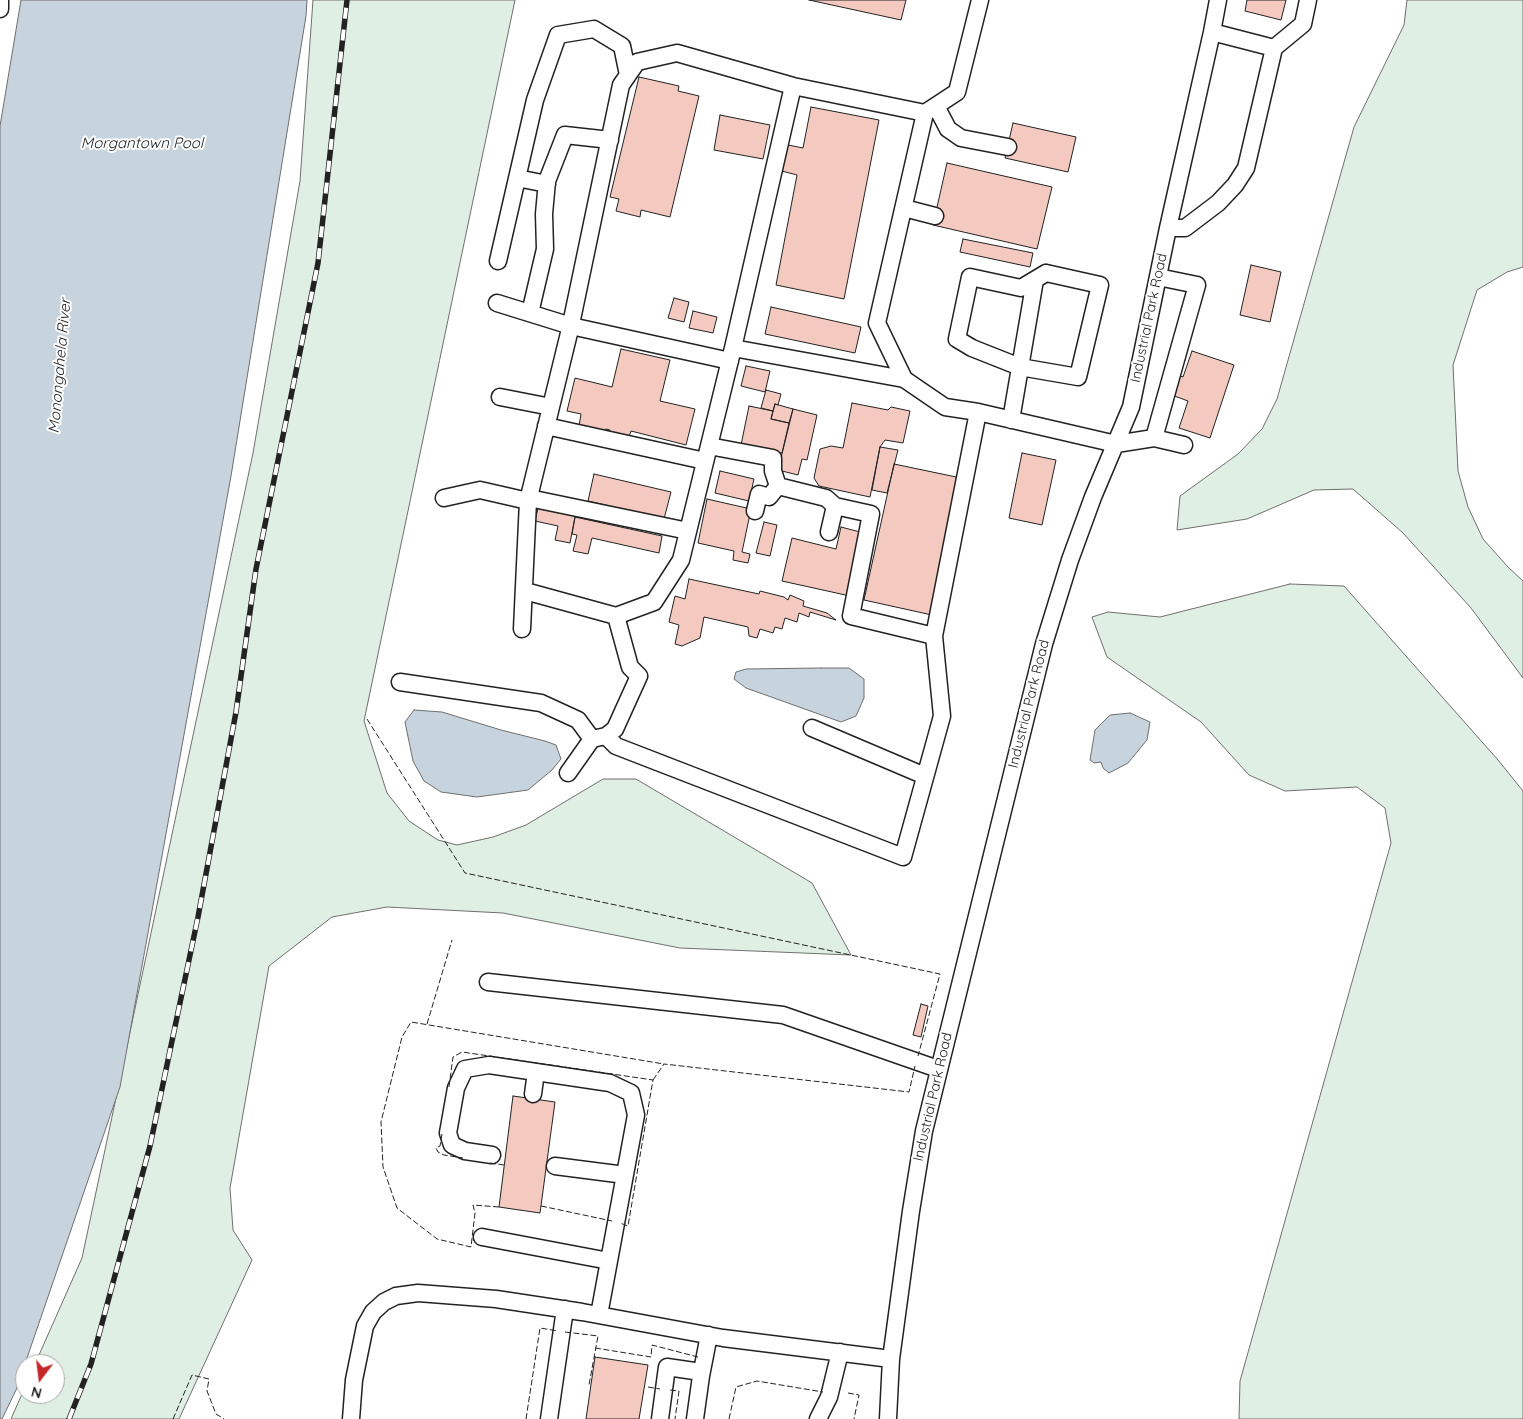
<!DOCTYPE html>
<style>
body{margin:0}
#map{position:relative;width:1523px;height:1419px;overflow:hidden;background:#fff;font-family:Quicksand,sans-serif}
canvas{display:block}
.north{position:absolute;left:15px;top:1354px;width:50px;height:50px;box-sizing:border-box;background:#fff;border:1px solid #a7a7a7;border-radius:50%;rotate:195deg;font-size:14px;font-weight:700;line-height:20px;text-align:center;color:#222}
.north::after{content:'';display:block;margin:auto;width:18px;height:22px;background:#c62828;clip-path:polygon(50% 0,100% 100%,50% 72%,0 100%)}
</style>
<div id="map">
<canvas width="1523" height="1419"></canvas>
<div class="north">N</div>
</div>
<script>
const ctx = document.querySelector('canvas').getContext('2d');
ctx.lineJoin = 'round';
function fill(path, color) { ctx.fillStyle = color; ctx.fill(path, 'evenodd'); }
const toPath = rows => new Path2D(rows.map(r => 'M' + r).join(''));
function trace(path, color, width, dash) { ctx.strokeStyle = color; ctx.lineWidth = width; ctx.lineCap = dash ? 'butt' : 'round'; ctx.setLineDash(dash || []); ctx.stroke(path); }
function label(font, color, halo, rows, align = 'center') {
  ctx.font = font + ' Quicksand,sans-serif'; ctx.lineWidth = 4; ctx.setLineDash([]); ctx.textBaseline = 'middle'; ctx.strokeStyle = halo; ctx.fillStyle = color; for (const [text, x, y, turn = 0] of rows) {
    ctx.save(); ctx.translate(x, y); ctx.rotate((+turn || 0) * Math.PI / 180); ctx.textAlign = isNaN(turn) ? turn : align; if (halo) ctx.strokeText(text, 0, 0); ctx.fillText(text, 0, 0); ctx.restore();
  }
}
const green = toPath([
 [313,0,515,0,364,721,387,793,409,821,438,840,457,845,493,837,526,825,603,779,636,779,812,883,851,955,680,948,503,913,387,907,332,917,269,966,230,1188,233,1230,252,1260,179,1419,11,1419,25,1387,25,1394,55,1394,55,1364,35,1364,82,1258,253,453,300,181,313,0],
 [1407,0,1523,0,1523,267,1507,272,1477,290,1453,365,1458,471,1468,507,1483,539,1508,567,1523,581,1523,678,1471,608,1403,533,1353,489,1314,490,1247,519,1177,530,1180,496,1238,454,1262,429,1277,399,1354,127,1404,25,1407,0],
 [1290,584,1344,586,1498,760,1523,791,1523,1419,1239,1419,1240,1381,1391,843,1385,808,1357,787,1285,791,1249,775,1201,722,1107,657,1092,617,1108,612,1160,617,1290,584]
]);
fill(green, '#e0efe3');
trace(green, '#6f6f6f', 1);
const water = toPath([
 [21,0,307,0,306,16,231,476,120,1087,16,1390,2,1419,0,1419,0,126,21,0],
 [821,668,849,668,864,679,864,698,856,716,841,722,746,688,734,679,736,672,746,669,821,668],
 [414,710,442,712,501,730,545,741,556,745,561,759,552,770,528,790,477,797,441,792,424,781,413,761,405,722,414,710],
 [1130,713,1150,722,1147,740,1128,763,1109,773,1103,768,1101,762,1094,763,1090,760,1095,730,1110,715,1130,713]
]);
fill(water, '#c7d3dd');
trace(water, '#6f6f6f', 1);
const building = toPath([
 [809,0,906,0,901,20,809,0],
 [1247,0,1286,0,1281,20,1245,11,1247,0],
 [639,77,679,86,678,91,699,96,670,217,641,210,640,217,616,211,619,199,610,197,639,77],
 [811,107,879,120,844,299,776,285,797,175,778,170,783,144,803,148,811,107],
 [720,115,770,125,763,159,714,150,720,115],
 [1013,123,1076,137,1068,172,1005,158,1013,123],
 [947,163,1052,187,1037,249,933,225,947,163],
 [963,239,1033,253,1030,267,960,252,963,239],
 [1251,265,1281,272,1270,322,1240,315,1251,265],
 [674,298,689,302,684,322,668,318,674,298],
 [771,307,861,327,855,353,765,334,771,307],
 [693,311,717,317,713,333,689,328,693,311],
 [621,349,670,360,660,401,695,409,686,445,631,431,629,437,609,432,610,430,606,429,603,431,579,426,581,414,567,411,575,378,612,387,621,349],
 [1192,351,1234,365,1210,438,1179,428,1188,401,1169,394,1175,374,1183,377,1192,351],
 [746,366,770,371,765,392,741,386,746,366],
 [766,390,781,394,778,405,775,404,773,411,761,408,766,390],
 [852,403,888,410,891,407,910,411,903,443,885,440,880,447,870,497,819,486,814,478,820,449,831,446,843,448,852,403],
 [775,404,793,409,789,423,771,419,775,404],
 [749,406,773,411,771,419,789,423,782,453,741,445,749,406],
 [793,409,817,415,807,460,802,459,798,475,778,470,793,409],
 [880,447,898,450,887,493,872,490,880,447],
 [1022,453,1056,460,1042,525,1009,518,1022,453],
 [894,464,961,478,932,615,864,600,894,464],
 [720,471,754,479,749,501,715,493,720,471],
 [594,474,671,492,664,519,588,501,594,474],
 [707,499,751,509,742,552,750,554,748,563,733,560,734,551,698,543,707,499],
 [539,504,576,512,570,543,555,540,558,526,535,521,539,504],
 [575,517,662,536,659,553,592,538,588,554,573,551,577,535,572,534,575,517],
 [764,522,777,525,770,556,756,553,764,522],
 [841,527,864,533,850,596,782,581,792,538,836,549,841,527],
 [689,579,759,594,760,591,784,597,788,600,790,595,804,601,803,606,827,613,836,620,810,612,809,617,799,613,797,622,785,618,782,629,775,627,773,633,760,629,757,638,749,636,748,627,704,617,700,638,682,646,675,644,679,625,669,622,675,596,685,599,689,579],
 [921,1004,928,1006,921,1037,913,1035,921,1004],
 [513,1096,555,1102,540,1213,499,1207,513,1096],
 [595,1357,648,1365,639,1419,586,1419,595,1357]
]);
fill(building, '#f3c9c0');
trace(building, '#222', 1);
const minor = toPath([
 [980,0,957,92,925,113,877,323,904,379,945,407,978,412,1116,444,1154,438,1197,285,1158,277],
 [0,9,0,0],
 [1212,32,1274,48],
 [793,86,733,348,904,379],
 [936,106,948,129,961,138,1008,147],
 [517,178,547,184],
 [904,208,935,216],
 [1168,228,1185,228,1218,203,1235,185,1246,168,1274,48,1303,24,1308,0],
 [498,261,535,100,558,35,594,29,622,46,628,75],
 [1046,273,1100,285,1078,377,1020,367,972,348,957,339,970,277,1021,288,1046,273],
 [497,303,571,326,730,361],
 [530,313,545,249,544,214,547,181,565,135,610,140],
 [500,397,551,407],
 [1011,420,1035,280],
 [546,426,705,461],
 [1154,438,1184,445],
 [709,446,773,458,773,471,778,486,769,497,759,494,755,511],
 [778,486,826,498,835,506],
 [444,498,480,490,528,501],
 [529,498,688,531],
 [829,532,835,506,871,514,851,616,934,636],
 [525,591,616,616,654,602,681,560,733,348],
 [616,616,630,667,639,676,615,729,606,736,616,746,903,857,942,716,934,636,978,412],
 [522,629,528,501,570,329,621,85,637,62,677,53,793,86,925,113],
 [400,682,541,703,578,720,592,739,606,736],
 [812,728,925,776],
 [568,773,592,739],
 [488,982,783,1015,938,1069],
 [533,1094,536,1072],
 [492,1155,465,1151,452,1145,448,1133,456,1088,465,1069,489,1065,536,1072,610,1083,631,1093,636,1115,599,1315],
 [555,1166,625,1175],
 [482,1237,609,1261],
 [351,1419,354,1380,365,1326,373,1312,384,1302,396,1296,418,1293,496,1299,582,1312,723,1338,891,1359],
 [549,1419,565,1309],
 [660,1419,667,1367,701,1372],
 [695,1419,701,1376,709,1335],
 [818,1419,829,1397,840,1352],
 [888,1419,891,1359,911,1211,924,1131,1044,644,1070,560,1093,497,1131,407,1168,228,1212,32,1218,0]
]);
trace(minor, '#222', 19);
trace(minor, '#fff', 16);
const rail = toPath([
 [69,1419,91,1364,150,1146,198,917,236,712,256,569,318,263,347,0]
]);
trace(rail, '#222', 5.5);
trace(rail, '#fff', 4, [11]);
trace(toPath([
 [367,719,465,873,940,974,918,1056],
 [427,1024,452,940],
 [653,1080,664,1064,909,1092,915,1066],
 [449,1087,453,1057,462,1052,653,1080,628,1226,620,1223],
 [442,1134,440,1146,436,1148,438,1152,444,1155,463,1158],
 [490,1163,504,1165],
 [541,1206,612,1221],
 [499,1207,473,1205,475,1213,471,1247,437,1239,397,1208,383,1167,381,1122,402,1037,411,1022,664,1064],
 [565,1332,598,1336,589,1385],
 [595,1348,651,1357,652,1345,698,1357],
 [648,1387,660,1389],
 [670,1390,679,1391,675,1419],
 [848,1393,859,1395,854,1419],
 [173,1419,192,1375,209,1379,207,1391,216,1414,224,1419],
 [526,1419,540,1328,558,1331],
 [729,1419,736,1387,757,1381,823,1392]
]), '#222', 1, [6, 2.5]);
label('14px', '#222', '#fff', [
 ["Industrial Park Road",1149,318,-78],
 ["Industrial Park Road",1029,704,-76],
 ["Industrial Park Road",933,1097,-77]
]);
label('italic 15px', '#222', '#fff', [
 ["Morgantown Pool",142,143],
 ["Monongahela River",60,366,-85]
]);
</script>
